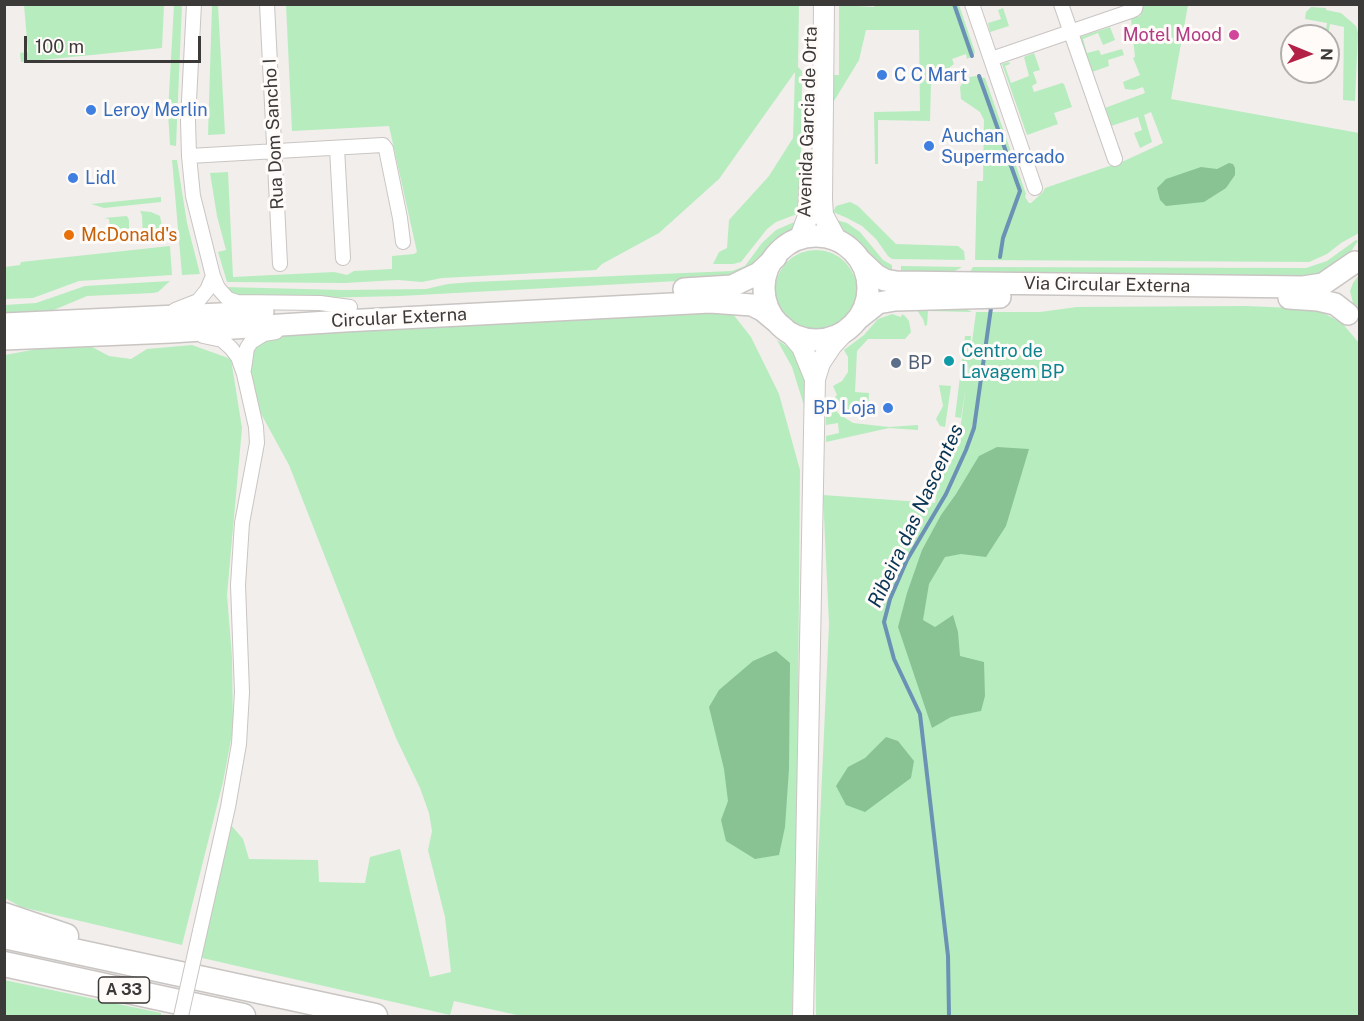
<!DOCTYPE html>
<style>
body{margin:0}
#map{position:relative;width:1364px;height:1021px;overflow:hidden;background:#f2eeeb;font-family:"Public Sans",sans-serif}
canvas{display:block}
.frame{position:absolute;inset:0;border:6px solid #3b3a39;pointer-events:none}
.north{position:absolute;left:1280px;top:24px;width:60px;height:60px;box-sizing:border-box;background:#fffbf9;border:2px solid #b1aeac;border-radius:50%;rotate:91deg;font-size:16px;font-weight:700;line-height:24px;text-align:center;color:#3b3a39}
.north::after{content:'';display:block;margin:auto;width:21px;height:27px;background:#b32146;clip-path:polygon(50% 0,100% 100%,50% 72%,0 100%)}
.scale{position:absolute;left:24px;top:36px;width:177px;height:27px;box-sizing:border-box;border:3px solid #3b3a39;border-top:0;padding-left:8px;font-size:18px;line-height:21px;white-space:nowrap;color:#3b3a39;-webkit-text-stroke:4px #fffbf9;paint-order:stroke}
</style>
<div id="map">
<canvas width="1364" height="1021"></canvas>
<div class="frame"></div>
<div class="north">N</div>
<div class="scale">100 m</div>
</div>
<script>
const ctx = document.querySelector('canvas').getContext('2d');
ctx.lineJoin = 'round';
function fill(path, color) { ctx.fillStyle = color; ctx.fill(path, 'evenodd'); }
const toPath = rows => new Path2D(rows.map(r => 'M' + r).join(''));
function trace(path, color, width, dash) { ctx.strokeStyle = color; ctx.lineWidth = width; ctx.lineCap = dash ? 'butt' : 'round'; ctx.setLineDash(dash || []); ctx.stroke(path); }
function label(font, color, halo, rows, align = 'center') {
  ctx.font = font + ' "Public Sans",sans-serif'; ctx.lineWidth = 6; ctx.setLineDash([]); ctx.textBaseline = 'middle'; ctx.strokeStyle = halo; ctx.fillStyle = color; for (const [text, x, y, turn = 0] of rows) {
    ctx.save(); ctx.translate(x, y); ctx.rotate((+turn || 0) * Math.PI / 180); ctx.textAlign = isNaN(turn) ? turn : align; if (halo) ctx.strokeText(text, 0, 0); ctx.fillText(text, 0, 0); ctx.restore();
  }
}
fill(toPath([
 [875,4,959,5,975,52,973,56,967,59,966,54,952,59,954,64,940,75,939,82,931,82,930,121,878,120,878,164,875,164,874,112,920,111,919,30,866,30,859,60,834,101,834,75,839,75,839,5,874,7],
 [24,5,164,5,162,48,21,62,20,53,28,52],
 [174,5,182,5,176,146,170,145,168,112],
 [212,5,218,5,225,134,208,135],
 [286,5,799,5,798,67,802,71,801,176,799,211,797,214,776,222,767,229,741,262,733,264,713,264,719,252,727,248,729,220,769,176,793,138,795,72,719,179,659,233,602,264,596,270,442,278,422,282,398,280,344,283,227,282,218,252,226,250,217,216,210,173,228,172,233,277,334,272,347,275,354,271,392,269,392,256,414,254,417,252,389,126,292,131],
 [1144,5,1188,5,1171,99,1359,133,1359,233,1341,243,1327,254,1309,262,975,260,977,181,983,181,984,120,980,112,961,99,960,87,965,79,970,77,975,76,985,78,1026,194,1025,197,1029,203,1031,203,1043,192,1045,188,1124,161,1163,143,1151,112,1144,115,1152,142,1140,148,1134,133,1142,130,1138,117,1111,126,1105,108,1145,93,1143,87,1134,90,1125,89,1123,82,1140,75,1133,58,1135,57,1131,19,1140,16],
 [1311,7,1326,8,1326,10,1341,13,1356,26,1358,33,1355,101,1343,100,1344,27,1330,24,1328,36,1325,36,1327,23,1305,19,1306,12],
 [1003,8,1009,26,990,32,988,23,1001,19,998,10],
 [1110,27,1115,40,1103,45,1098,33,1083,39,1087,53,1099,50,1101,55,1122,49,1124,55,1108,60,1109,66,1092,72,1080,37],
 [1034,53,1040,70,1033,72,1037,83,1032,86,1034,92,1062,83,1064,84,1072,107,1054,113,1058,124,1027,135,1002,64,1009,62,1010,64,1005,66,1011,83,1029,76,1024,57],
 [172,160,177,160,187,223,200,274,182,275],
 [161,197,161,202,104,208,91,204],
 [850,202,858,206,896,244,958,246,964,251,965,260,892,259,888,256,876,239,862,226,847,218,833,212,836,206],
 [140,211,151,212,160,216,164,237,143,239,142,215],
 [127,216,129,220,129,236,123,241,107,243,106,240,111,239,109,219,104,218],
 [833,219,847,223,860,232,883,260,892,265,892,276,858,244,841,233],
 [799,220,791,232,768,250,755,270,734,278,400,296,317,298,240,297,233,295,224,287,343,290,426,289,448,284,473,282,732,271,745,266,762,243,776,230],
 [1356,240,1358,241,1347,257,1317,275,1308,277,968,275,973,267,1306,268,1327,261],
 [170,246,172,275,79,281,33,298,5,299,5,267,20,265,21,262],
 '775 291a41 41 0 1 1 82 0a41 41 0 1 1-82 0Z',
 [901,266,962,267,953,272,917,272,901,277],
 [1359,275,1359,313,1354,307,1350,291,1353,283],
 [170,281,158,292,153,293,87,296,49,312,5,316,5,305,36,303,85,286],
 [1246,306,1316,309,1342,323,1360,344,1359,1016,816,1016,815,928,829,624,823,495,935,503,945,437,959,438,976,312,1040,312,1077,307],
 [961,307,972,312,928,311,927,325,925,326,923,319,916,309],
 [729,309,751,337,779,394,800,470,797,825,792,1016,521,1016,454,1001,450,1015,198,957,231,825,243,839,249,859,318,860,319,882,365,883,370,857,400,849,430,977,451,972,445,917,428,850,432,831,429,813,420,788,396,738,289,465,254,401,248,357,258,340,275,335],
 [892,314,901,317,902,314,905,316,909,321,911,332,905,339,868,339,857,351,855,392,869,393,868,417,860,416,846,409,835,397,837,395,833,386,842,381,848,372,848,357,844,350,864,335,878,319],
 [965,336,971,336,969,367,961,418,955,417],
 [777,340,795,351,805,366,806,412,792,367],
 [192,345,231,359,242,428,227,595,232,657,233,729,223,782,182,945,21,907,5,898,5,355,37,349,92,347,109,356,131,359,147,349],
 [939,385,951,386,945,427,940,426,936,419,943,406],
 [829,403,839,414,853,423,889,427,918,425,918,430,889,428,826,442,826,436,839,433,838,423,826,425,826,404],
 [4,980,161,1013,161,1016,5,1016]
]), '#b7ecbf');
fill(toPath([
 [1229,163,1233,164,1235,168,1235,175,1226,188,1204,202,1166,206,1160,200,1157,188,1166,179,1201,167,1217,169],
 [997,447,1029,449,1006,526,986,557,961,554,945,557,929,584,923,620,935,627,953,615,958,632,960,656,984,662,985,696,981,711,951,717,932,728,898,627,907,593,922,550,941,515,956,494,979,456],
 [776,651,790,663,789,769,785,827,779,855,755,859,726,841,721,820,728,801,724,769,709,707,719,690,753,661],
 [886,737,898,741,914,761,911,778,865,812,846,805,836,786,848,767,865,758]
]), '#89c393');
trace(toPath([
 [954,4,972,56],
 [979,76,1020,191,1003,238,1000,257],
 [949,1016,948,956,920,714,894,659,884,622,890,599,907,560,946,494,966,450,974,428,991,308]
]), '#6b92b4', 4);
const minor = toPath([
 [194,4,188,120,189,156,193,196,213,276,218,288,228,299,237,302,320,303,350,307],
 [267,4,280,264],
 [972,4,1035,188],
 [1061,4,1115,159],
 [991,59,1131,11,1135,9,1136,4],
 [337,148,343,258],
 [189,156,383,145,386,149,400,218,403,242],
 [175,310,198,301,207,290,213,276],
 [244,369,247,348,251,342,264,334,276,332],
 [200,931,228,807,239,744,242,692,238,585,242,523,257,443,256,427,244,374,238,357,231,348,222,340,203,336]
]);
const secondary = toPath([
 [824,4,822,199,823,215,837,241],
 [800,238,808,216,810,178],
 [791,334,802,347,815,379],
 [803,1016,815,379,820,363,832,345,844,332]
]);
const primary = toPath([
 '764 288a52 52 0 1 1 104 0a52 52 0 1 1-104 0Z',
 [860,260,876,275,885,280,896,282,1303,287,1323,284,1355,262],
 [684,289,732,286,759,273,776,257],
 [1289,298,1318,300,1335,304,1348,314],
 [859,318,878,303,895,300,1000,297],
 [4,324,263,312],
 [4,339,171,332,344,321,710,302,752,305,762,310,785,329]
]);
const motorway = toPath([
 [4,915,66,936],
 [4,936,375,1016],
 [4,964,243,1016]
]);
trace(minor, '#c9c5c3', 16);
trace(secondary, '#c9c5c3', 22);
trace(primary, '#c9c5c3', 24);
trace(motorway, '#c9c5c3', 27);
trace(minor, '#fff', 14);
trace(secondary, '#fff', 20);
trace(primary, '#fff', 21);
trace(motorway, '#fff', 24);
const minorBridge = toPath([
 [181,1016,200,931]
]);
trace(minorBridge, '#c9c5c3', 16, []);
trace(minorBridge, '#fff', 14);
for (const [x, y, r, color] of [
 [1234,35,6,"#d1479c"],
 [882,75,6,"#3f7fe0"],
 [91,110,6,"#3f7fe0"],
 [929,146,6,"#3f7fe0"],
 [73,178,6,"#3f7fe0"],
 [69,235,6,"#e8710a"],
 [949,361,6,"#0f9aa8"],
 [896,363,6,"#5c6f8a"],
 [888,408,6,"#3f7fe0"]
]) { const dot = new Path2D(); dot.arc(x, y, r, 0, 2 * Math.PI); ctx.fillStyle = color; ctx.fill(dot); trace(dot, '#fffbf9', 2); }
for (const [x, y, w] of [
 [124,990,51]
]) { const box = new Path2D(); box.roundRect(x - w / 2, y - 13, w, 26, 4.5); ctx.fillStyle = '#fffbf9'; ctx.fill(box); trace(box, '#3b3a39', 1.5); }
label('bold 16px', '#3b3a39', null, [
 ["A 33",124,990]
]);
label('18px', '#b23c85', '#fffbf9', [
 ["Motel Mood",1222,35]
], 'right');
label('18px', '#366cbe', '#fffbf9', [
 ["C C Mart",894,75],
 ["Leroy Merlin",103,110],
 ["Auchan",941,136],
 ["Supermercado",941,157],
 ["Lidl",85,178],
 ["BP Loja",876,408,"right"]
], 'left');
label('18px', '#3b3a39', '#fffbf9', [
 ["Avenida Garcia de Orta",808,122,-88],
 ["Rua Dom Sancho I",274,134,-93],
 ["Via Circular Externa",1107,285,1],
 ["Circular Externa",399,318,-3]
]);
label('18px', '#c56008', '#fffbf9', [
 ["McDonald's",81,235]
], 'left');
label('18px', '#0d838f', '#fffbf9', [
 ["Centro de",961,351],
 ["Lavagem BP",961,372]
], 'left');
label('18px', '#4e5e75', '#fffbf9', [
 ["BP",908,363]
], 'left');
label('italic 20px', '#083454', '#fffbf9', [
 ["Ribeira das Nascentes",916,516,-65]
]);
</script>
